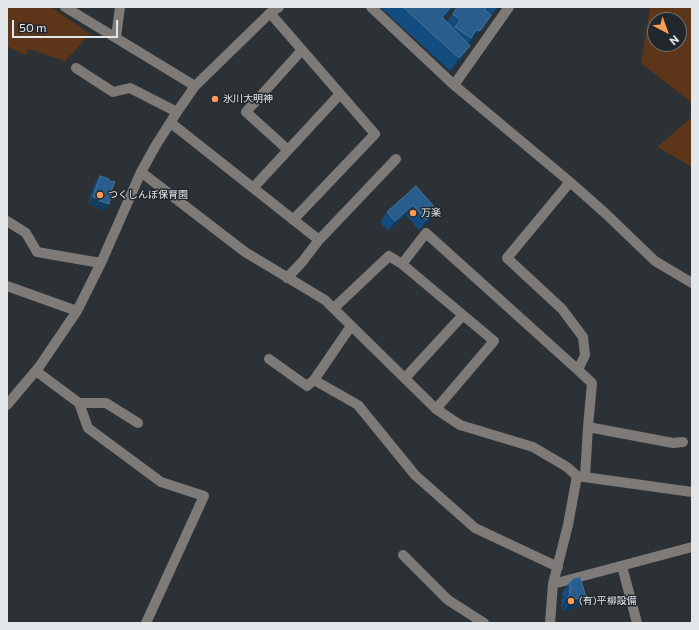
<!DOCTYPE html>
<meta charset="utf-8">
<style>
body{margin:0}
#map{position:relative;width:699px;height:630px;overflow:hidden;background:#2c3136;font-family:Commissioner,sans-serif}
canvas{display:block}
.frame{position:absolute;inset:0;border:8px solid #e3e7ea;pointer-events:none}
.north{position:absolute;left:647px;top:12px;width:40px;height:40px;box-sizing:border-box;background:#22272c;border:1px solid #6f7478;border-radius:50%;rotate:139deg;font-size:11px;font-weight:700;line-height:16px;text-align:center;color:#e3e7ea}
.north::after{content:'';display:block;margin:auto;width:14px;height:18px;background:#fd9c56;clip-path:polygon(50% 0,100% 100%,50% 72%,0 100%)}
.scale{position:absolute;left:12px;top:20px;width:106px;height:18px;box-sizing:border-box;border:2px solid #e3e7ea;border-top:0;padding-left:5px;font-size:12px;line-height:14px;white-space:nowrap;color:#e3e7ea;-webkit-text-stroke:3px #22272c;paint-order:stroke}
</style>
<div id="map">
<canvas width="699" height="630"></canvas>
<div class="frame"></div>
<div class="north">N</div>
<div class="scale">50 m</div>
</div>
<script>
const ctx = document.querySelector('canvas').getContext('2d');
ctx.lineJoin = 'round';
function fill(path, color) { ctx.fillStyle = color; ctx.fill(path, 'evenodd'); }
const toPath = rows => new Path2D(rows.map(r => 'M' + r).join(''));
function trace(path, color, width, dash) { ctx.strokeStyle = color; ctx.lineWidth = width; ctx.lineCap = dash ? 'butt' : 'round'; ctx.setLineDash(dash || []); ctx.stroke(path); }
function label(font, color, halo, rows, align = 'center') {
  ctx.font = font + ' Commissioner,"Noto Sans JP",sans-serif'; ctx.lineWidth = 3; ctx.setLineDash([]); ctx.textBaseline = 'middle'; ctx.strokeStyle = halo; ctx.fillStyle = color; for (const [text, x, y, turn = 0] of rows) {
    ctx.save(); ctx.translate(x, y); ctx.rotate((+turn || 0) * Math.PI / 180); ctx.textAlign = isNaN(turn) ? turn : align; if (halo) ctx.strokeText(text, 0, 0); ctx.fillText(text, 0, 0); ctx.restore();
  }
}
fill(toPath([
 [7,7,51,7,90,34,65,61,29,49,25,55,7,46],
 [650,7,692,7,692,103,641,63],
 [655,20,679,20,679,44,655,44],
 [692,117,692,167,657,147]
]), '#5d3518');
trace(toPath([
 [65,7,195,86],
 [371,7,454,85,570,182,605,213,655,261,692,283],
 [270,13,375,134,293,220],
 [116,37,120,7],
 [76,68,113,92,130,88,177,112],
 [454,85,509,7],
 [171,123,319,240],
 [288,150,246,112,302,50],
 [141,172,245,252,325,300,436,409,460,425,533,447,567,467,577,476,692,492],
 [570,182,507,258,562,309,583,337,585,355,578,370,592,383,588,427,585,477],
 [253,188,340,94],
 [7,221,26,233,37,252,101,263],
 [287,278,302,262,319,240,396,159],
 [7,286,77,311],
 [334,308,389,256,402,264],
 [269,359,307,386,314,380,351,326],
 [36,371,79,403,88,428,161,482,204,496,146,623],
 [405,378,463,315],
 [314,380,358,405,415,475,475,528,558,567],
 [79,403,106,403,138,423],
 [7,405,39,367,77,311,101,263,141,172,156,145,177,112,195,86,270,13,279,7],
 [436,409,494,341,402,264,426,233,578,370],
 [588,427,673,443,683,442],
 [403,555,448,600,484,623],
 [622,566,637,623],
 [553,584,692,547],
 [550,623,553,584,568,525,577,476]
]), '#7d7a78', 10);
fill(toPath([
 [380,7,453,7,443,19,447,22,457,7,499,7,488,20,488,19,470,44,468,43,470,46,461,59,450,71],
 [100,176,109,181,111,191,109,204,104,211,95,208,95,206,88,204,95,183],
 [416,186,430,220,419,230,406,215,388,231,380,222,387,212],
 [569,583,586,597,579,607,564,611,564,608,561,609,561,606,562,603,561,600,563,598,562,593]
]), '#134d7f');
fill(toPath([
 [451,7,453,7,451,11,433,30,442,17],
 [497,7,499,7,488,20],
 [476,30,480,31,470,44,468,43],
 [470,46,461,59,450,71,459,58],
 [93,197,100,199,95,206,88,204],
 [100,201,109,204,104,211,95,208],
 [413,205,406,215,388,231,395,221],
 [437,210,430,220,419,230,426,220],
 [571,597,564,608,561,609,568,598],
 [586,597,579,607,564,611,571,600]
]), '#133b5d');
const building = toPath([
 [403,7,451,7,442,17,470,46,459,58,403,7],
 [457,7,465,7,467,8,467,7,487,7,484,10,491,15,480,31,476,30,471,38,455,27,460,20,453,14,457,7],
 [100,176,109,179,109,181,115,182,111,191,112,192,109,204,100,201,100,199,93,197,100,176],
 [416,186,437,210,426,220,413,205,395,221,387,212,416,186],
 [580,577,586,597,571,600,571,597,568,598,568,596,570,594,569,590,570,590,572,589,572,588,570,588,569,583,573,579,580,577]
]);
fill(building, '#295d8b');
trace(building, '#46739a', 1);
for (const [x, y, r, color] of [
 [215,99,4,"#fd9c56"],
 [100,195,4,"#fd9c56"],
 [413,213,4,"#fd9c56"],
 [571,601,4,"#fd9c56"]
]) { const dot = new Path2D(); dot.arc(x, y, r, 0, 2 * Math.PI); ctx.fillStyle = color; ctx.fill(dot); trace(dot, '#22272c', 1.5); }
label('10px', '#e3e7ea', '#22272c', [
 ["氷川大明神",223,99],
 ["つくしんぼ保育園",108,195],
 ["万楽",421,213],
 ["(有)平柳設備",579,601]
], 'left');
</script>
